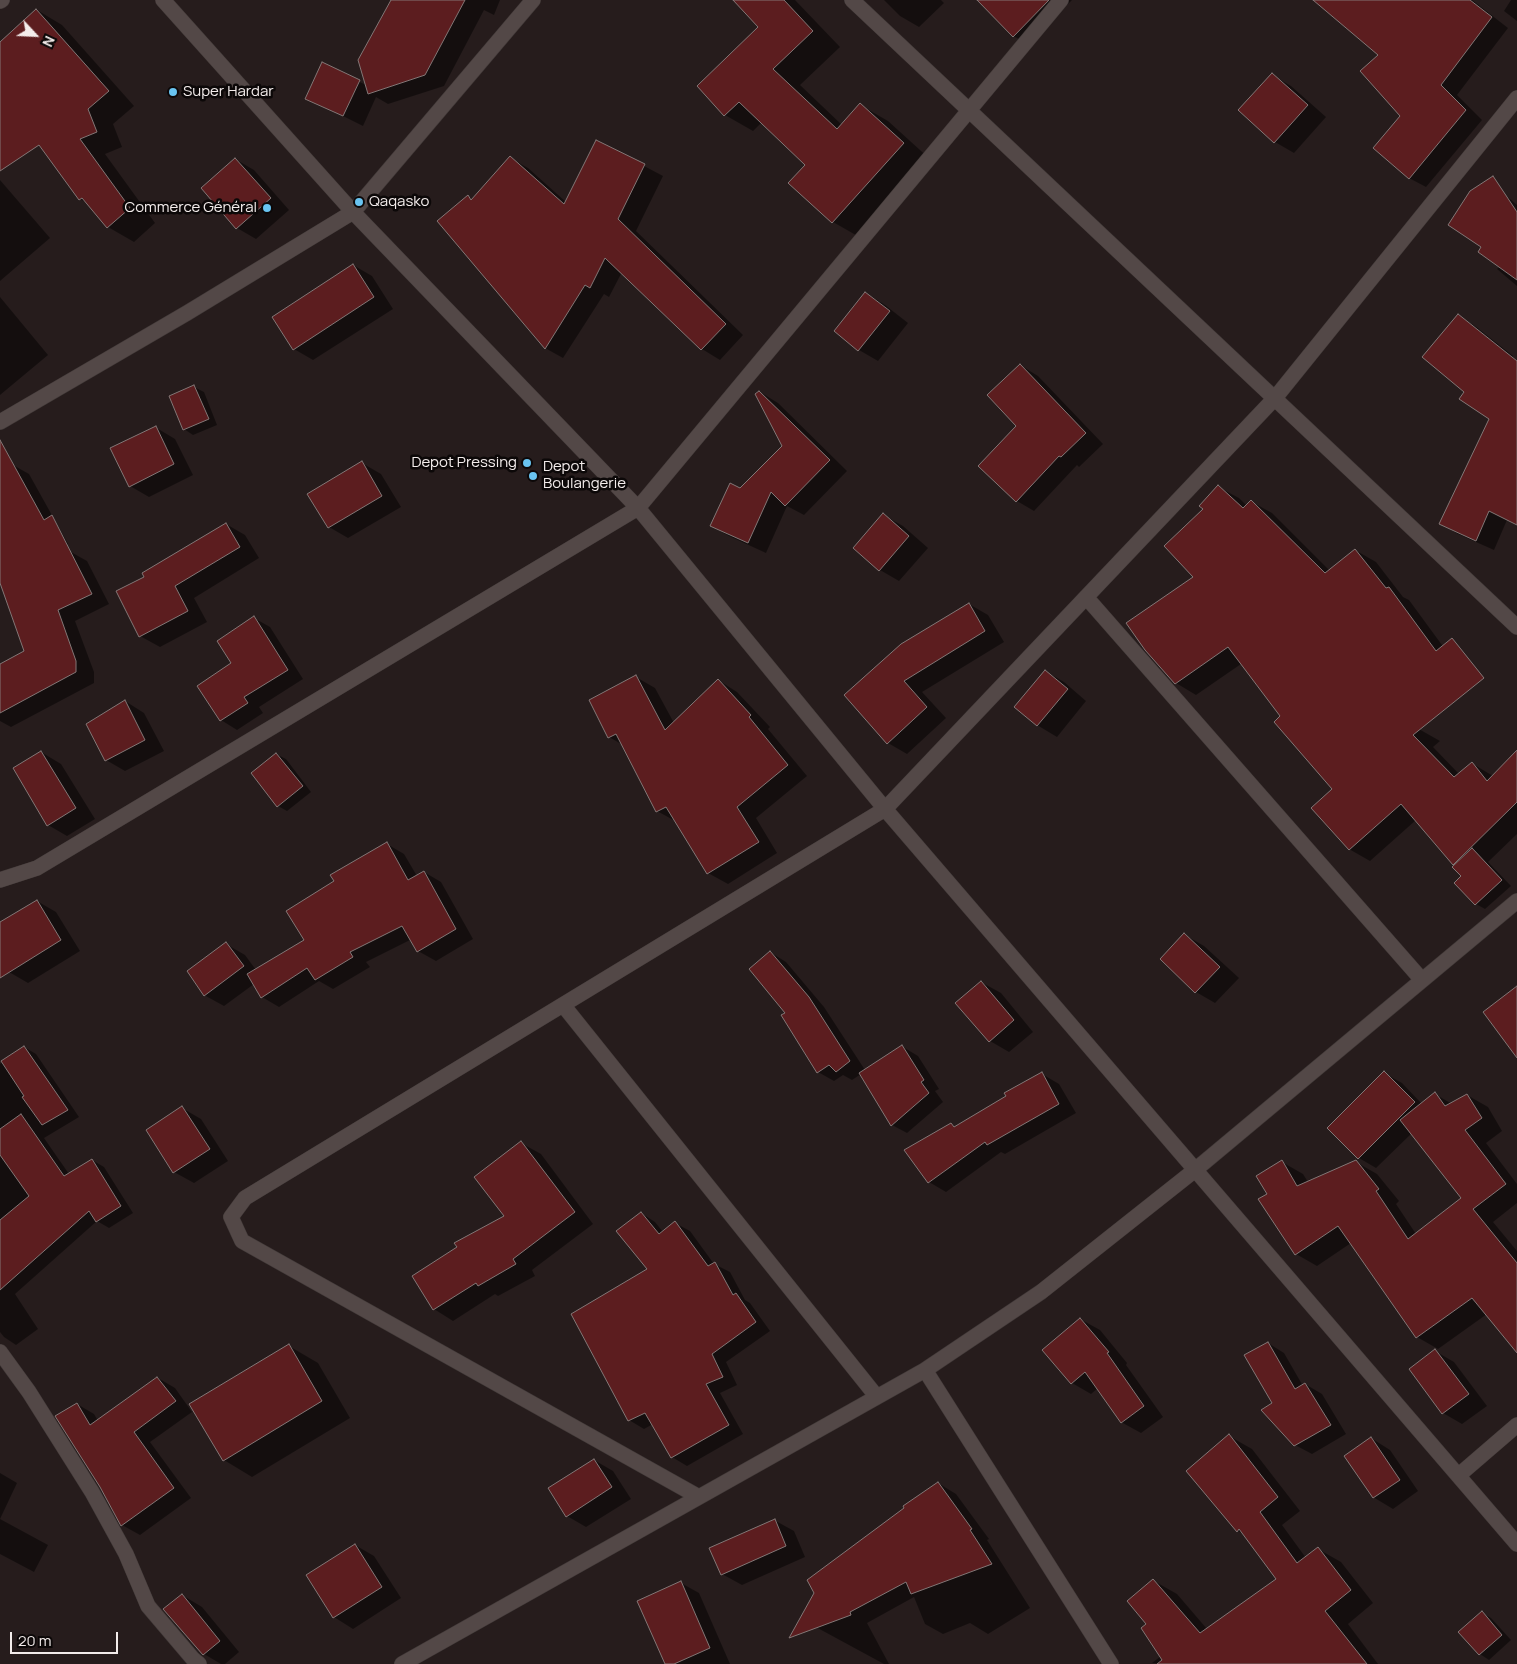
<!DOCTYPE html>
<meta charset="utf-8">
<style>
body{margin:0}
#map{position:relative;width:1517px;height:1664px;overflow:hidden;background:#261c1c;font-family:Manrope,sans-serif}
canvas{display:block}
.north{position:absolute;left:10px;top:10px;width:50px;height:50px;-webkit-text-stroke:4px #0c0808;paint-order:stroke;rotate:115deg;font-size:14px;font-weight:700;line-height:20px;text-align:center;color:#f3eceb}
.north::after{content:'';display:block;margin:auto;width:18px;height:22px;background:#f3eceb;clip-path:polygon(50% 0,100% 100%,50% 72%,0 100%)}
.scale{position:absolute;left:10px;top:1632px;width:108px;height:22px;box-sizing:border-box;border:2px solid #f3eceb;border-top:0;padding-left:6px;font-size:15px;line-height:18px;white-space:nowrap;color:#f3eceb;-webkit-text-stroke:4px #0c0808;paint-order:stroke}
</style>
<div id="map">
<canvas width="1517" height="1664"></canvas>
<div class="north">N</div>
<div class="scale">20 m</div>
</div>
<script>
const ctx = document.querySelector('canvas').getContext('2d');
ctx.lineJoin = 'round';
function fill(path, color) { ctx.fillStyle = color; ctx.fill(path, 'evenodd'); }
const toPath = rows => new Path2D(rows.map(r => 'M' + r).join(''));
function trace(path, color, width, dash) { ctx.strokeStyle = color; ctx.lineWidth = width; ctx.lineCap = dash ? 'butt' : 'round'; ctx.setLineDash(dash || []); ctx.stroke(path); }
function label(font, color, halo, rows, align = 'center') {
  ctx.font = font + ' Manrope,sans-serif'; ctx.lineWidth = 5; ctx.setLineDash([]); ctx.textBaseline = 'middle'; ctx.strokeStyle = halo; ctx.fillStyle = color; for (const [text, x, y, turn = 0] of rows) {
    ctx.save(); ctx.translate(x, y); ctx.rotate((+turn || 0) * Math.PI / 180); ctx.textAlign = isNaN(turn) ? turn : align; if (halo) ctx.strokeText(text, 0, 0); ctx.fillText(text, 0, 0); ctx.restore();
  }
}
fill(toPath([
 [392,0,500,0,494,15,484,10,444,86,388,104,376,97,363,126,307,98,323,64,366,85],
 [734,0,795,0,840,47,800,85,842,125,860,105,888,121,931,160,861,238,833,222,806,165,762,122,753,131,725,115,760,27],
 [884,0,941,0,944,3,919,27,900,16],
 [979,0,1072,0,1029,44,1013,36],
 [1340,0,1472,0,1508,28,1457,95,1482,120,1426,187,1409,178,1402,116,1380,55],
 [1511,0,1517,0,1517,21,1504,11],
 [37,10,62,25,134,106,113,124,122,147,105,154,155,223,134,242,108,227,88,204,80,199,36,138,0,98,0,43],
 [1272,75,1291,86,1326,117,1294,153,1275,142],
 [597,141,663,176,636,231,743,335,720,360,702,349,622,272,609,297,604,294,563,358,545,348,468,197,473,200,510,158,528,168,566,202],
 [235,159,254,170,289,210,256,239,237,228],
 [0,180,50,238,0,281],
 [1503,193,1517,205,1517,286,1497,269,1500,266],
 [353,265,372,276,393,309,313,360,294,349],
 [866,293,885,305,908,323,878,361,859,350],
 [0,297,48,355,0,395],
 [1458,316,1475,326,1513,356,1497,377,1517,392,1517,525,1507,520,1494,550,1458,534,1441,524,1491,419,1466,391],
 [1020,365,1038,376,1103,444,1079,467,1077,465,1034,511,1017,501],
 [194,387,204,392,217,425,193,435,184,429],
 [760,392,778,403,847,471,804,515,787,506,766,553,729,536,711,526,741,489,783,446],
 [155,427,175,439,193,475,149,497,130,486],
 [362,463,381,474,401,507,348,538,329,527],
 [13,465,29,474,68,544,0,573,0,473],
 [1218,487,1239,498,1247,506,1252,502,1272,513,1330,571,1355,550,1376,562,1403,597,1409,600,1450,656,1417,728,1440,741,1433,747,1459,774,1473,764,1493,776,1517,752,1517,834,1488,862,1511,886,1485,909,1476,904,1456,865,1416,820,1370,861,1349,849,1333,789,1282,716,1241,664,1196,695,1176,683,1195,577,1205,509],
 [883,515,903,526,928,548,899,581,880,570],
 [226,524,245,535,259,558,194,598,207,622,160,647,140,636,145,577],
 [69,551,87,561,109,604,75,621,94,672,94,683,11,727,0,721,0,666,26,652],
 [969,604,988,615,1004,642,922,692,946,718,907,754,888,743,846,695],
 [254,618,270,627,303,679,259,707,263,713,237,730,221,720,199,686,232,664],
 [1045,671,1064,682,1086,701,1057,737,1037,725],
 [636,677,655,688,674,723,718,680,737,692,770,727,768,729,807,776,756,818,777,853,728,884,708,873,677,822,657,811,623,745,609,737],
 [125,701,144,713,164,751,125,771,106,760],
 [41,752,61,764,95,819,67,836,48,825],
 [276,754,286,759,311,792,287,811,278,806],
 [387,844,404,854,417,876,424,872,441,882,473,939,436,961,418,951,412,939,366,962,370,967,333,989,319,981,279,1007,262,997,254,984,224,1006,204,995,226,944,245,955,256,970,305,940,335,881],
 [37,901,56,912,80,951,28,983,9,972,0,958,0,923],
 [1185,935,1204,946,1239,978,1215,1003,1196,992,1161,959],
 [770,952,786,962,824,1007,865,1070,903,1047,918,1056,939,1089,935,1091,943,1102,907,1133,892,1125,861,1074,852,1080,843,1075,834,1081,818,1072,787,1013],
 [981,982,1001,993,1033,1032,1009,1052,990,1041],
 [24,1047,36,1054,79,1117,44,1138,69,1174,92,1160,104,1167,133,1213,109,1228,97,1221,15,1294,38,1329,16,1345,4,1337,0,1332,0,1064],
 [1384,1073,1402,1083,1422,1104,1435,1094,1452,1104,1467,1095,1488,1107,1502,1131,1486,1143,1517,1184,1517,1203,1493,1222,1517,1251,1517,1351,1487,1314,1438,1349,1417,1337,1351,1243,1317,1266,1296,1254,1268,1194,1282,1162,1303,1174,1308,1182,1356,1162,1377,1174,1399,1201,1396,1204,1416,1234,1463,1198,1412,1133,1376,1168,1359,1158,1329,1128],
 [1042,1074,1059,1084,1076,1113,1005,1154,1001,1152,946,1192,929,1182,951,1125,956,1128],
 [182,1108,201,1119,228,1161,194,1183,174,1172],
 [521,1143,541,1154,593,1224,532,1270,535,1276,498,1296,495,1294,453,1321,434,1309,505,1216],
 [641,1213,655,1222,663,1232,675,1223,690,1231,714,1264,730,1272,745,1300,750,1303,770,1331,726,1362,737,1385,720,1393,743,1434,687,1466,672,1457,653,1424,644,1429,629,1420,649,1269],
 [1080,1319,1100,1330,1127,1363,1126,1365,1163,1417,1141,1433,1121,1422,1098,1388,1091,1394,1072,1383],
 [1268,1343,1284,1353,1303,1386,1305,1384,1322,1394,1346,1434,1312,1454,1295,1445],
 [289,1346,318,1363,350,1418,252,1477,224,1460],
 [1435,1351,1454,1362,1487,1406,1462,1424,1443,1413],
 [158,1378,175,1388,192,1412,150,1442,191,1498,140,1535,122,1525,101,1486,77,1404,94,1414,98,1421],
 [1229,1436,1252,1449,1300,1511,1282,1525,1306,1558,1318,1549,1341,1562,1373,1603,1348,1624,1378,1664,1152,1663,1161,1656,1148,1625,1154,1581,1177,1594,1207,1629,1277,1579,1245,1535,1238,1531],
 [1371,1438,1390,1450,1418,1491,1393,1509,1373,1497],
 [594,1460,613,1471,631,1499,586,1527,567,1516],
 [0,1473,17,1483,0,1519,48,1545,34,1572,0,1554],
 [938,1483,956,1494,989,1539,987,1540,1030,1608,988,1634,970,1623,943,1634,925,1624,914,1597,867,1623,889,1664,884,1664,801,1619],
 [774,1520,794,1531,805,1557,742,1585,722,1574],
 [355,1545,374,1556,401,1598,353,1629,334,1617],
 [681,1583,699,1593,730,1664,666,1664],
 [182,1595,202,1607,239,1652,225,1664,221,1664,204,1654],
 [1482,1613,1491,1618,1511,1640,1489,1660,1480,1654]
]), '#0007');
const building = toPath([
 [391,0,465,0,425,75,368,94,358,60,391,0],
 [733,0,784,0,813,31,773,69,837,129,860,103,904,143,832,223,788,183,805,165,739,102,724,116,697,86,758,27,733,0],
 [977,0,1049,0,1013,37,977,0],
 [1313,0,1470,0,1492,17,1441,85,1466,110,1409,179,1373,148,1400,116,1360,71,1378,55,1313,0],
 [36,9,109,91,88,109,97,132,80,139,130,208,107,228,82,198,79,200,39,145,0,171,0,42,36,9],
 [322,62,360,80,343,116,305,99,322,62],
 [1272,73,1308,105,1274,143,1238,110,1272,73],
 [596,140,645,164,618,219,726,324,701,350,605,258,590,288,585,285,545,349,437,221,468,195,471,200,510,156,564,204,596,140],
 [235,158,271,198,236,229,201,188,235,158],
 [1493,176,1517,212,1517,280,1478,252,1481,247,1448,225,1470,191,1493,176],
 [353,264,374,297,293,350,272,317,353,264],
 [865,292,890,311,858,351,834,331,865,292],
 [1458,314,1517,361,1517,525,1489,511,1476,541,1439,524,1489,419,1459,399,1464,392,1422,357,1458,314],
 [1020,364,1086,433,1061,457,1059,456,1016,502,978,466,1016,426,987,395,1020,364],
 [194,385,209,419,183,430,169,396,194,385],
 [759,391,830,460,785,506,771,492,748,543,710,526,730,483,740,488,782,446,755,394,759,391],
 [156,426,174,464,129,487,110,448,156,426],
 [0,440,44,520,52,515,92,594,58,610,76,661,76,672,0,713,0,664,24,651,0,583,0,440],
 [362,461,382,496,328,528,307,494,362,461],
 [1218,485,1243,508,1251,500,1325,573,1355,549,1386,588,1389,587,1436,651,1452,638,1484,678,1413,735,1454,777,1472,762,1487,781,1517,750,1517,802,1453,865,1401,804,1349,850,1311,808,1332,789,1274,722,1280,716,1228,647,1175,684,1145,650,1126,623,1193,577,1164,546,1203,509,1199,506,1218,485],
 [883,513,909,536,879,571,853,548,883,513],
 [226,523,240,547,175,586,188,611,139,637,116,591,144,577,142,573,226,523],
 [969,603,985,631,904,681,927,707,887,744,844,695,901,644,969,603],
 [254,616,288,670,244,697,248,703,220,721,197,686,231,663,217,641,254,616],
 [1045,670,1068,689,1037,726,1014,707,1045,670],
 [636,675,665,730,718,679,751,715,749,717,788,765,737,807,759,842,707,874,666,807,656,812,616,734,608,738,589,700,636,675],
 [125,700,145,740,105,761,86,724,125,700],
 [41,751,76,808,47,826,13,768,41,751],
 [276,753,303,786,277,807,251,773,276,753],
 [387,842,408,880,424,871,456,929,417,952,402,926,350,952,353,957,315,980,307,968,261,998,247,974,304,940,286,911,334,881,330,875,387,842],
 [1472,848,1502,880,1475,905,1454,883,1461,876,1452,867,1472,848],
 [37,900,61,940,0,978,0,922,37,900],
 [1184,933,1220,967,1195,993,1160,959,1184,933],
 [226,942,244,966,204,996,187,971,226,942],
 [770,951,809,997,850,1061,836,1072,829,1065,817,1073,781,1015,785,1013,749,969,770,951],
 [981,981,1014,1020,989,1042,955,1003,981,981],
 [1517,986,1517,1058,1483,1012,1517,986],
 [902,1045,924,1080,921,1082,929,1093,891,1126,859,1073,902,1045],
 [24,1046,68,1110,42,1125,22,1097,24,1096,1,1061,24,1046],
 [1384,1071,1415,1102,1358,1159,1327,1128,1384,1071],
 [1042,1072,1059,1104,987,1145,985,1142,928,1183,904,1150,951,1123,954,1127,1006,1096,1004,1093,1042,1072],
 [1435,1092,1445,1106,1467,1094,1482,1118,1465,1130,1506,1184,1473,1209,1517,1263,1517,1353,1472,1298,1416,1338,1338,1226,1295,1255,1258,1199,1267,1194,1256,1176,1282,1160,1297,1186,1356,1160,1379,1189,1376,1191,1408,1239,1461,1198,1400,1120,1435,1092],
 [182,1106,210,1149,173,1173,146,1130,182,1106],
 [21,1114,64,1176,92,1159,121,1206,96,1222,89,1211,0,1290,0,1220,29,1196,0,1155,0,1129,21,1114],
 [521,1141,575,1212,513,1259,516,1264,478,1286,476,1283,433,1310,412,1276,457,1247,454,1243,504,1216,474,1177,521,1141],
 [641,1212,659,1234,675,1221,708,1266,715,1262,733,1295,736,1293,756,1322,712,1354,723,1377,706,1384,729,1425,671,1458,645,1413,628,1421,571,1314,647,1269,616,1231,641,1212],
 [1080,1318,1109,1352,1107,1353,1144,1406,1121,1423,1085,1372,1071,1384,1042,1350,1080,1318],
 [1268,1342,1295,1389,1305,1383,1331,1425,1294,1446,1261,1410,1272,1403,1244,1355,1268,1342],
 [289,1344,322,1401,223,1461,189,1404,289,1344],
 [1435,1349,1469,1394,1442,1414,1409,1369,1435,1349],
 [157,1377,176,1401,134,1432,174,1488,121,1526,100,1487,55,1416,77,1403,90,1425,157,1377],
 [1229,1434,1278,1497,1260,1512,1297,1563,1318,1547,1351,1590,1325,1611,1367,1664,1157,1664,1162,1660,1141,1628,1146,1624,1127,1601,1153,1579,1200,1633,1276,1579,1239,1529,1237,1532,1186,1471,1229,1434],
 [1371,1437,1400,1480,1373,1498,1344,1456,1371,1437],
 [594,1459,612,1487,566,1517,548,1488,594,1459],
 [938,1482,972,1529,970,1530,992,1564,911,1594,906,1582,850,1612,851,1615,789,1638,814,1593,807,1580,904,1508,903,1506,938,1482],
 [775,1519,786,1546,721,1575,709,1548,775,1519],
 [355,1544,382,1587,333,1618,306,1575,355,1544],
 [681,1581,710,1648,674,1664,665,1664,637,1601,681,1581],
 [182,1594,220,1641,203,1655,163,1609,182,1594],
 [1482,1611,1502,1635,1479,1655,1458,1632,1482,1611]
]);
fill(building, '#5c1d1f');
trace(building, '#837776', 1);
const minor = toPath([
 [163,0,353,212,638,508,885,809,1517,1544],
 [852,0,1517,627],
 [0,1,2,0],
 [0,422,187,313,353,212,533,0],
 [1086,597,1422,980],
 [0,880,37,868,638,508,1061,0],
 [563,1005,877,1397],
 [0,1352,29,1392,92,1492,126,1554,148,1606,193,1659,199,1664],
 [1459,1475,1517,1425],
 [699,1497,242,1241,231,1217,245,1198,885,809,1275,398,1517,98],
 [402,1664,925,1370],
 [1111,1664,925,1370,1041,1292,1195,1170,1517,901]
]);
trace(minor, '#413938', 16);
trace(minor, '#534847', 15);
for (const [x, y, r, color] of [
 [173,92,5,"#69c4f1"],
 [359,202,5,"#69c4f1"],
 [267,208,5,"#69c4f1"],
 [527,463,5,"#69c4f1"],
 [533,476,5,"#69c4f1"]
]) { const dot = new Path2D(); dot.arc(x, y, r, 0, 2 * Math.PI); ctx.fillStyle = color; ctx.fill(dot); trace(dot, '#0c0808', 2); }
label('15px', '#f3eceb', '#0c0808', [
 ["Super Hardar",183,92],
 ["Qaqasko",369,202],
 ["Commerce Général",257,208,"right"],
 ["Depot Pressing",517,463,"right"],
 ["Depot",543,467],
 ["Boulangerie",543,484]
], 'left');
</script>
